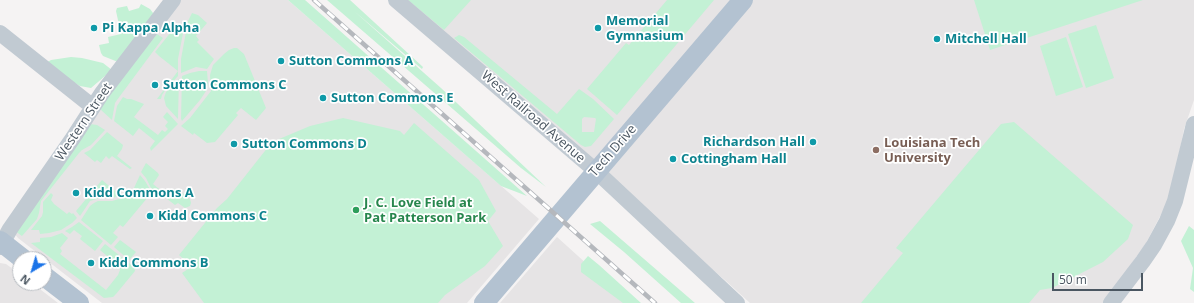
<!DOCTYPE html>
<style>
body{margin:0}
#map{position:relative;width:1194px;height:303px;overflow:hidden;background:#f5f3f3;font-family:"Open Sans",sans-serif}
canvas{display:block}
.north{position:absolute;left:12px;top:251px;width:40px;height:40px;box-sizing:border-box;background:#fff;border:1px solid #b7bbc0;border-radius:50%;rotate:218deg;font-size:11px;font-weight:700;line-height:16px;text-align:center;color:#4a5661}
.north::after{content:'';display:block;margin:auto;width:14px;height:18px;background:#1a73e8;clip-path:polygon(50% 0,100% 100%,50% 72%,0 100%)}
.scale{position:absolute;left:1052px;top:273px;width:91px;height:18px;box-sizing:border-box;border:2px solid #4a5661;border-top:0;padding-left:5px;font-size:12px;line-height:14px;white-space:nowrap;color:#4a5661;-webkit-text-stroke:3px #fff;paint-order:stroke}
</style>
<div id="map">
<canvas width="1194" height="303"></canvas>
<div class="north">N</div>
<div class="scale">50 m</div>
</div>
<script>
const ctx = document.querySelector('canvas').getContext('2d');
ctx.lineJoin = 'round';
function fill(path, color) { ctx.fillStyle = color; ctx.fill(path, 'evenodd'); }
const toPath = rows => new Path2D(rows.map(r => 'M' + r).join(''));
function trace(path, color, width, dash) { ctx.strokeStyle = color; ctx.lineWidth = width; ctx.lineCap = dash ? 'butt' : 'round'; ctx.setLineDash(dash || []); ctx.stroke(path); }
function label(font, color, halo, rows, align = 'center') {
  ctx.font = font + ' "Open Sans",sans-serif'; ctx.lineWidth = 3.5; ctx.setLineDash([]); ctx.textBaseline = 'middle'; ctx.strokeStyle = halo; ctx.fillStyle = color; for (const [text, x, y, turn = 0] of rows) {
    ctx.save(); ctx.translate(x, y); ctx.rotate((+turn || 0) * Math.PI / 180); ctx.textAlign = isNaN(turn) ? turn : align; if (halo) ctx.strokeText(text, 0, 0); ctx.fillText(text, 0, 0); ctx.restore();
  }
}
fill(toPath([
 [179,0,288,0,539,219,467,303,102,303,18,238,14,233,15,228],
 [403,0,1194,0,1194,100,1184,129,1175,174,1167,203,1146,243,1104,303,750,303,726,281,596,171],
 [557,237,630,303,500,303],
 [0,263,6,264,20,274,20,283,32,283,58,303,0,303]
]), '#e6e4e5');
fill(toPath([
 [288,0,305,0,527,196,501,186],
 [327,0,350,0,423,67,422,69,354,11,441,88,546,187,521,168],
 [408,0,471,0,444,30],
 [667,0,714,0,617,115,587,89,626,43,629,45],
 [974,0,1143,0,990,50],
 [141,4,150,9,153,13,154,17,118,62,103,56,101,53,99,45,109,43,108,37,121,34,116,11,117,8,127,6,129,11,139,8],
 [192,13,198,15,207,23,196,36,199,40,197,42,214,59,207,69,196,67,181,73,181,59,188,21],
 [185,23,178,59,178,76,166,89,162,95,161,99,157,99,178,71,159,56,155,52,175,27],
 [1096,25,1114,78,1086,88,1068,34],
 [157,34,163,38,117,100,115,103,112,120,100,109,104,99],
 [459,35,464,37,557,114,579,89,593,99,614,119,591,146,585,147,581,145,454,38],
 [584,117,595,118,596,119,594,132,582,132,582,119],
 [1066,37,1083,87,1056,96,1040,46],
 [234,48,237,48,244,54,266,108,256,120,241,108,236,113,238,115,215,142,207,143,194,133,193,135,181,126,190,118,211,91,210,75,213,65,224,54,229,50],
 [71,57,82,58,103,63,112,70,91,88,80,86,61,75,46,63,51,60],
 [199,71,207,71,208,83,206,91,200,100,182,121,181,119,182,76,190,73],
 [179,79,178,117,178,119,166,106,164,98,166,92],
 [123,97,127,99,131,99,144,104,134,117,158,135,162,130,165,132,168,129,165,126,168,122,163,117,167,112,178,124,151,151,150,148,155,141,139,128,133,136,114,121,117,106],
 [343,118,400,131,404,135,414,123,479,180,496,211,488,221,503,246,485,266,445,295,438,303,204,303,182,273,191,267,188,263,179,255,217,208,227,199,272,142,310,126],
 [1014,122,1133,225,1128,239,1103,262,1052,288,1040,290,1029,303,861,303,903,253,896,248,1001,124],
 [90,124,97,125,105,130,91,145,82,150,79,153,41,201,39,213,37,219,22,236,15,231],
 [107,132,123,145,122,149,117,156,132,168,130,169,112,156,109,159,106,156,101,163,97,160,95,162,84,153,90,150],
 [146,163,158,173,159,175,153,184,169,197,175,189,177,189,190,199,191,203,190,206,185,208,178,203,175,205,162,195,157,193,151,188,146,178,141,172],
 [140,175,145,181,151,191,147,196,148,197,123,227,120,225,113,233,118,237,111,245,81,220,90,206,94,203,98,201,112,201,122,198,128,194,134,188],
 [102,180,120,195,113,198,100,198,90,201,80,216,76,211],
 [51,193,53,195,51,200,54,204,67,214,69,212,72,214,73,213,77,218,72,223,61,230,49,233,40,234,39,230,31,230,42,216,43,212,43,202],
 [600,221,622,240,695,303,681,303,624,252,590,224],
 [79,222,103,241,95,251,80,239,82,236,74,230,70,234,65,231,72,227],
 [1189,226,1194,230,1194,292,1190,289,1193,268,1181,241],
 [62,233,68,238,60,248,62,251,60,254,106,290,118,275,120,270,119,268,120,267,100,250,105,244,134,267,135,271,116,294,113,297,104,298,31,243,40,242,40,238,51,237],
 [120,240,136,252,129,260,114,247],
 [588,256,599,265,641,303,623,303,581,272,581,264]
]), '#c3f1d5');
trace(toPath([
 [396,0,596,171,737,303],
 [0,33,93,107],
 [0,247,10,229,73,138,102,93,173,0],
 [1111,303,1143,261,1154,245,1167,221,1175,201,1194,124]
]), '#c1cad2', 16);
trace(toPath([
 [0,241,23,259],
 [44,276,79,303],
 [484,303,743,0]
]), '#b3c2d1', 20);
const rail = toPath([
 [314,0,655,303]
]);
trace(rail, '#b5b8bd', 4.5);
trace(rail, '#fff', 3, [9]);
for (const [x, y, r, color] of [
 [94,28,4,"#0f9aa8"],
 [598,28,4,"#0f9aa8"],
 [937,39,4,"#0f9aa8"],
 [281,61,4,"#0f9aa8"],
 [155,85,4,"#0f9aa8"],
 [323,98,4,"#0f9aa8"],
 [813,142,4,"#0f9aa8"],
 [234,144,4,"#0f9aa8"],
 [876,150,4,"#8d6e63"],
 [673,159,4,"#0f9aa8"],
 [76,193,4,"#0f9aa8"],
 [356,210,4,"#2e9e5b"],
 [150,216,4,"#0f9aa8"],
 [91,263,4,"#0f9aa8"]
]) { const dot = new Path2D(); dot.arc(x, y, r, 0, 2 * Math.PI); ctx.fillStyle = color; ctx.fill(dot); trace(dot, '#fff', 1.5); }
label('bold 13px', '#0d838f', '#fff', [
 ["Memorial",606,21],
 ["Gymnasium",606,36],
 ["Pi Kappa Alpha",102,28],
 ["Mitchell Hall",945,39],
 ["Sutton Commons A",289,61],
 ["Sutton Commons C",163,85],
 ["Sutton Commons E",331,98],
 ["Richardson Hall",805,142,"right"],
 ["Sutton Commons D",242,144],
 ["Cottingham Hall",681,159],
 ["Kidd Commons A",84,193],
 ["Kidd Commons C",158,216],
 ["Kidd Commons B",99,263]
], 'left');
label('13px', '#4a5661', '#fff', [
 ["West Railroad Avenue",533,117,41],
 ["Western Street",84,122,-56],
 ["Tech Drive",613,151,-49]
]);
label('bold 13px', '#785e54', '#fff', [
 ["Louisiana Tech",884,143],
 ["University",884,158]
], 'left');
label('bold 13px', '#27864d', '#fff', [
 ["J. C. Love Field at",364,203],
 ["Pat Patterson Park",364,218]
], 'left');
</script>
